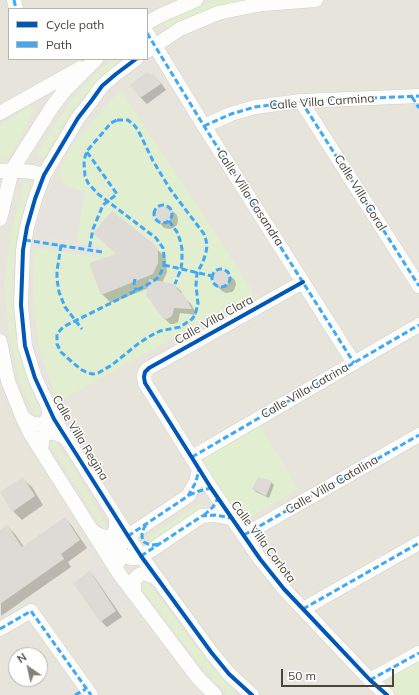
<!DOCTYPE html>
<style>
body{margin:0}
#map{position:relative;width:419px;height:695px;overflow:hidden;background:#f4f2ee;font-family:Mulish,sans-serif}
canvas{display:block}
.legend{position:absolute;left:8px;top:8px;width:140px;height:52px;box-sizing:border-box;background:#fff;border:1px solid #b7b4b0;margin:0;padding:5px 7px;list-style:none;font-size:12px;color:#4b4439}
.legend li{display:flex;align-items:center;gap:8px;height:20px}
.legend b{width:20px;border:1px solid #b7b4b0}
.north{position:absolute;left:8px;top:647px;width:40px;height:40px;box-sizing:border-box;background:#fff;border:1px solid #b7b4b0;border-radius:50%;rotate:326deg;font-size:11px;font-weight:700;line-height:16px;text-align:center;color:#4b4439}
.north::after{content:'';display:block;margin:auto;width:14px;height:18px;background:#868178;clip-path:polygon(50% 0,100% 100%,50% 72%,0 100%)}
.scale{position:absolute;left:281px;top:669px;width:113px;height:18px;box-sizing:border-box;border:2px solid #4b4439;border-top:0;padding-left:5px;font-size:12px;line-height:14px;white-space:nowrap;color:#4b4439;-webkit-text-stroke:3px #fff;paint-order:stroke}
</style>
<div id="map">
<canvas width="419" height="695"></canvas>
<ul class="legend">
<li><b style="height:5px;background:#0057b8"></b>Cycle path</li>
<li><b style="height:5px;background:#3fa9f5"></b>Path</li>
</ul>
<div class="north">N</div>
<div class="scale">50 m</div>
</div>
<script>
const ctx = document.querySelector('canvas').getContext('2d');
ctx.lineJoin = 'round';
function fill(path, color) { ctx.fillStyle = color; ctx.fill(path, 'evenodd'); }
const toPath = rows => new Path2D(rows.map(r => 'M' + r).join(''));
function trace(path, color, width, dash) { ctx.strokeStyle = color; ctx.lineWidth = width; ctx.lineCap = dash ? 'butt' : 'round'; ctx.setLineDash(dash || []); ctx.stroke(path); }
function label(font, color, halo, rows, align = 'center') {
  ctx.font = font + ' Mulish,sans-serif'; ctx.lineWidth = 3; ctx.setLineDash([]); ctx.textBaseline = 'middle'; ctx.strokeStyle = halo; ctx.fillStyle = color; for (const [text, x, y, turn = 0] of rows) {
    ctx.save(); ctx.translate(x, y); ctx.rotate((+turn || 0) * Math.PI / 180); ctx.textAlign = isNaN(turn) ? turn : align; if (halo) ctx.strokeText(text, 0, 0); ctx.fillText(text, 0, 0); ctx.restore();
  }
}
fill(toPath([
 [0,0,419,0,419,695,0,695],
 [9,9,147,9,147,59,9,59],
 [16,655,40,655,40,679,16,679]
]), '#e7e4dc');
fill(toPath([
 [0,387,9,414,25,445,96,559,0,613]
]), '#eae5da');
fill(toPath([
 [214,0,249,0,235,2,205,11,182,20,169,27,167,27,163,24,163,22,166,20,187,9],
 [113,59,124,59,101,77,70,113,44,157,39,158,36,155,68,105,84,86,104,66],
 [122,91,254,293,57,402,42,357,36,328,34,310,33,286,34,248,100,257,103,246,76,241,85,191,66,186,58,174,66,156,75,141,87,127,111,101],
 [30,105,34,111,9,157,0,158,0,125,8,120],
 [27,182,29,183,30,185,16,238,12,276,13,308,15,333,26,377,40,411,40,413,36,415,34,413,27,398,20,381,14,358,9,335,4,283,12,226,24,184],
 [259,425,299,489,252,516,246,519,240,517,235,513,206,468,204,463,206,457,210,452],
 [52,442,56,442,91,498,107,527,106,529,103,529,51,446],
 [199,504,203,506,204,510,153,544,150,541,149,536],
 [146,580,204,657,237,695,228,695,195,659,139,585,139,582],
 [419,661,419,695,398,695,393,691,390,685,392,679,396,673]
]), '#e1eecf');
fill(toPath([
 [53,184,85,191,76,241,35,236,42,209],
 [102,562,129,602,116,611,90,571]
]), '#e6e3df');
fill(toPath([
 [154,76,160,82,166,90,147,104,141,98,131,85],
 [170,209,177,215,178,220,177,225,173,228,170,229,164,228,158,221],
 [154,246,163,255,166,259,167,272,162,283,174,285,181,291,183,296,191,304,197,315,180,313,178,322,174,324,170,324,164,318,149,288,111,303,102,294],
 [218,271,224,271,226,272,235,280,236,285,234,290,232,292,226,293,222,291,215,284,213,279,214,274],
 [23,479,32,487,43,505,22,520,13,511],
 [271,482,274,485,269,498,256,492,253,489],
 [65,518,72,526,87,548,68,562,71,567,1,616,0,531,7,526,15,534,24,547],
 [90,572,95,578,122,617,107,627,101,621]
]), '#0003');
fill(toPath([
 [145,73,149,73,154,75,161,84,140,98,130,85],
 [160,205,166,205,169,206,172,211,173,214,171,219,166,222,163,223,157,222,154,216,155,209],
 [112,211,155,245,158,250,158,263,153,274,101,295,89,263,116,254,93,233],
 '212 278a9 9 0 1 1 18 0a9 9 0 1 1-18 0Z',
 [149,279,175,284,177,289,185,296,192,309,174,308,172,316,167,319,163,318,152,304,151,301,146,296],
 [23,477,35,496,12,512,0,492],
 [258,477,272,481,266,496,252,489],
 [65,517,80,540,61,554,64,559,0,604,0,530,7,525,22,547],
 [90,571,116,611,100,622,73,583]
]), '#dedbd6');
const minor = toPath([
 [14,0,16,9],
 [147,23,159,16,196,0],
 [147,33,204,126,354,363],
 [147,51,180,29,218,13,237,9,263,4,316,0],
 [136,59,116,74,102,86,92,100,78,118,44,175,35,199,27,227,23,250,21,305,25,346,35,378,54,419,128,536,141,556,211,652,229,674,252,695],
 [301,101,419,286],
 [0,113,80,68],
 [204,126,231,114,255,107,301,101,419,96],
 [0,171,12,170,32,172,44,175],
 [0,219,12,170,52,107,64,91,96,59],
 [303,282,149,368,145,372,144,377,145,383,211,488,260,559,284,589,303,609,370,680,387,695],
 [0,341,8,381,22,416,30,433,118,572,198,678,215,695],
 [22,416,26,420,31,423,41,425,45,422,48,418,49,413,48,406],
 [41,451,42,442,43,437,47,434,52,432,61,435,68,440],
 [192,457,419,325],
 [93,531,97,534,106,538,111,536,114,533,116,528,116,518],
 [244,535,419,435],
 [104,545,118,554,131,558,136,558,141,556,153,549,202,516,215,515,232,518],
 [118,563,118,554,120,546,124,540,128,536,188,496,196,482,199,469],
 [134,593,134,583,136,578,139,575,144,573,154,577,158,580],
 [303,609,419,543],
 [0,629,31,611,91,695],
 [370,680,419,653]
]);
trace(minor, '#d2d0cb', 15);
trace(minor, '#fdfdfc', 14);
trace(toPath([
 [14,0,16,9],
 [147,33,204,126,354,363],
 [412,97,419,108],
 [301,101,419,286],
 [117,120,128,120,134,125,138,130,153,161,170,189,204,234,206,240,207,246,206,252,203,262,197,273,196,285,198,304,195,315,192,319,180,327,160,331,152,335,139,343,112,365,98,373,93,374,88,373,82,370,72,362,61,352,57,344,57,334,63,327,145,286,155,280,159,277,164,265,164,256,163,248,156,238,98,194,88,183,85,176,84,163,85,157,87,151,111,123,117,120],
 [204,126,231,114,255,107,301,101,419,96],
 [87,152,117,194,103,205,93,229,89,250],
 '154 214a9 9 0 1 1 18 0a9 9 0 1 1-18 0Z',
 [169,221,177,232,180,240,182,249,182,261,181,269,175,284],
 [25,240,102,252],
 [61,245,57,271,57,279,59,292,65,307,82,329],
 [164,265,212,276],
 '212 278a9 9 0 1 1 18 0a9 9 0 1 1-18 0Z',
 [135,279,134,283,136,291],
 [192,457,419,325],
 [189,495,199,491,211,488],
 [204,515,213,507,218,498],
 [146,525,144,528,142,533,142,537,144,542,148,544,152,545,159,544],
 [244,535,419,435],
 [128,536,188,496,196,482,199,469],
 [141,556,202,516,215,515,231,518],
 [303,609,419,543],
 [0,629,31,611,91,695],
 [370,680,419,653],
 [75,695,86,689]
]), '#3fa9f5', 3, [6, 3]);
trace(toPath([
 [136,59,116,74,102,86,92,100,78,118,44,175,35,199,27,227,23,250,21,305,25,346,35,378,54,419,128,536,141,556,211,652,229,674,252,695],
 [303,282,149,368,145,372,144,377,145,383,211,488,260,559,284,589,303,609,370,680,387,695]
]), '#0057b8', 4);
label('12px', '#4b4439', '#fff', [
 ["Calle Villa Carmina",322,102,-4],
 ["Calle Villa Coral",360,193,58],
 ["Calle Villa Casandra",250,198,57],
 ["Calle Villa Clara",214,320,-29],
 ["Calle Villa Catrina",305,391,-30],
 ["Calle Villa Regina",80,438,59],
 ["Calle Villa Catalina",332,485,-30],
 ["Calle Villa Carlota",263,542,53]
]);
</script>
